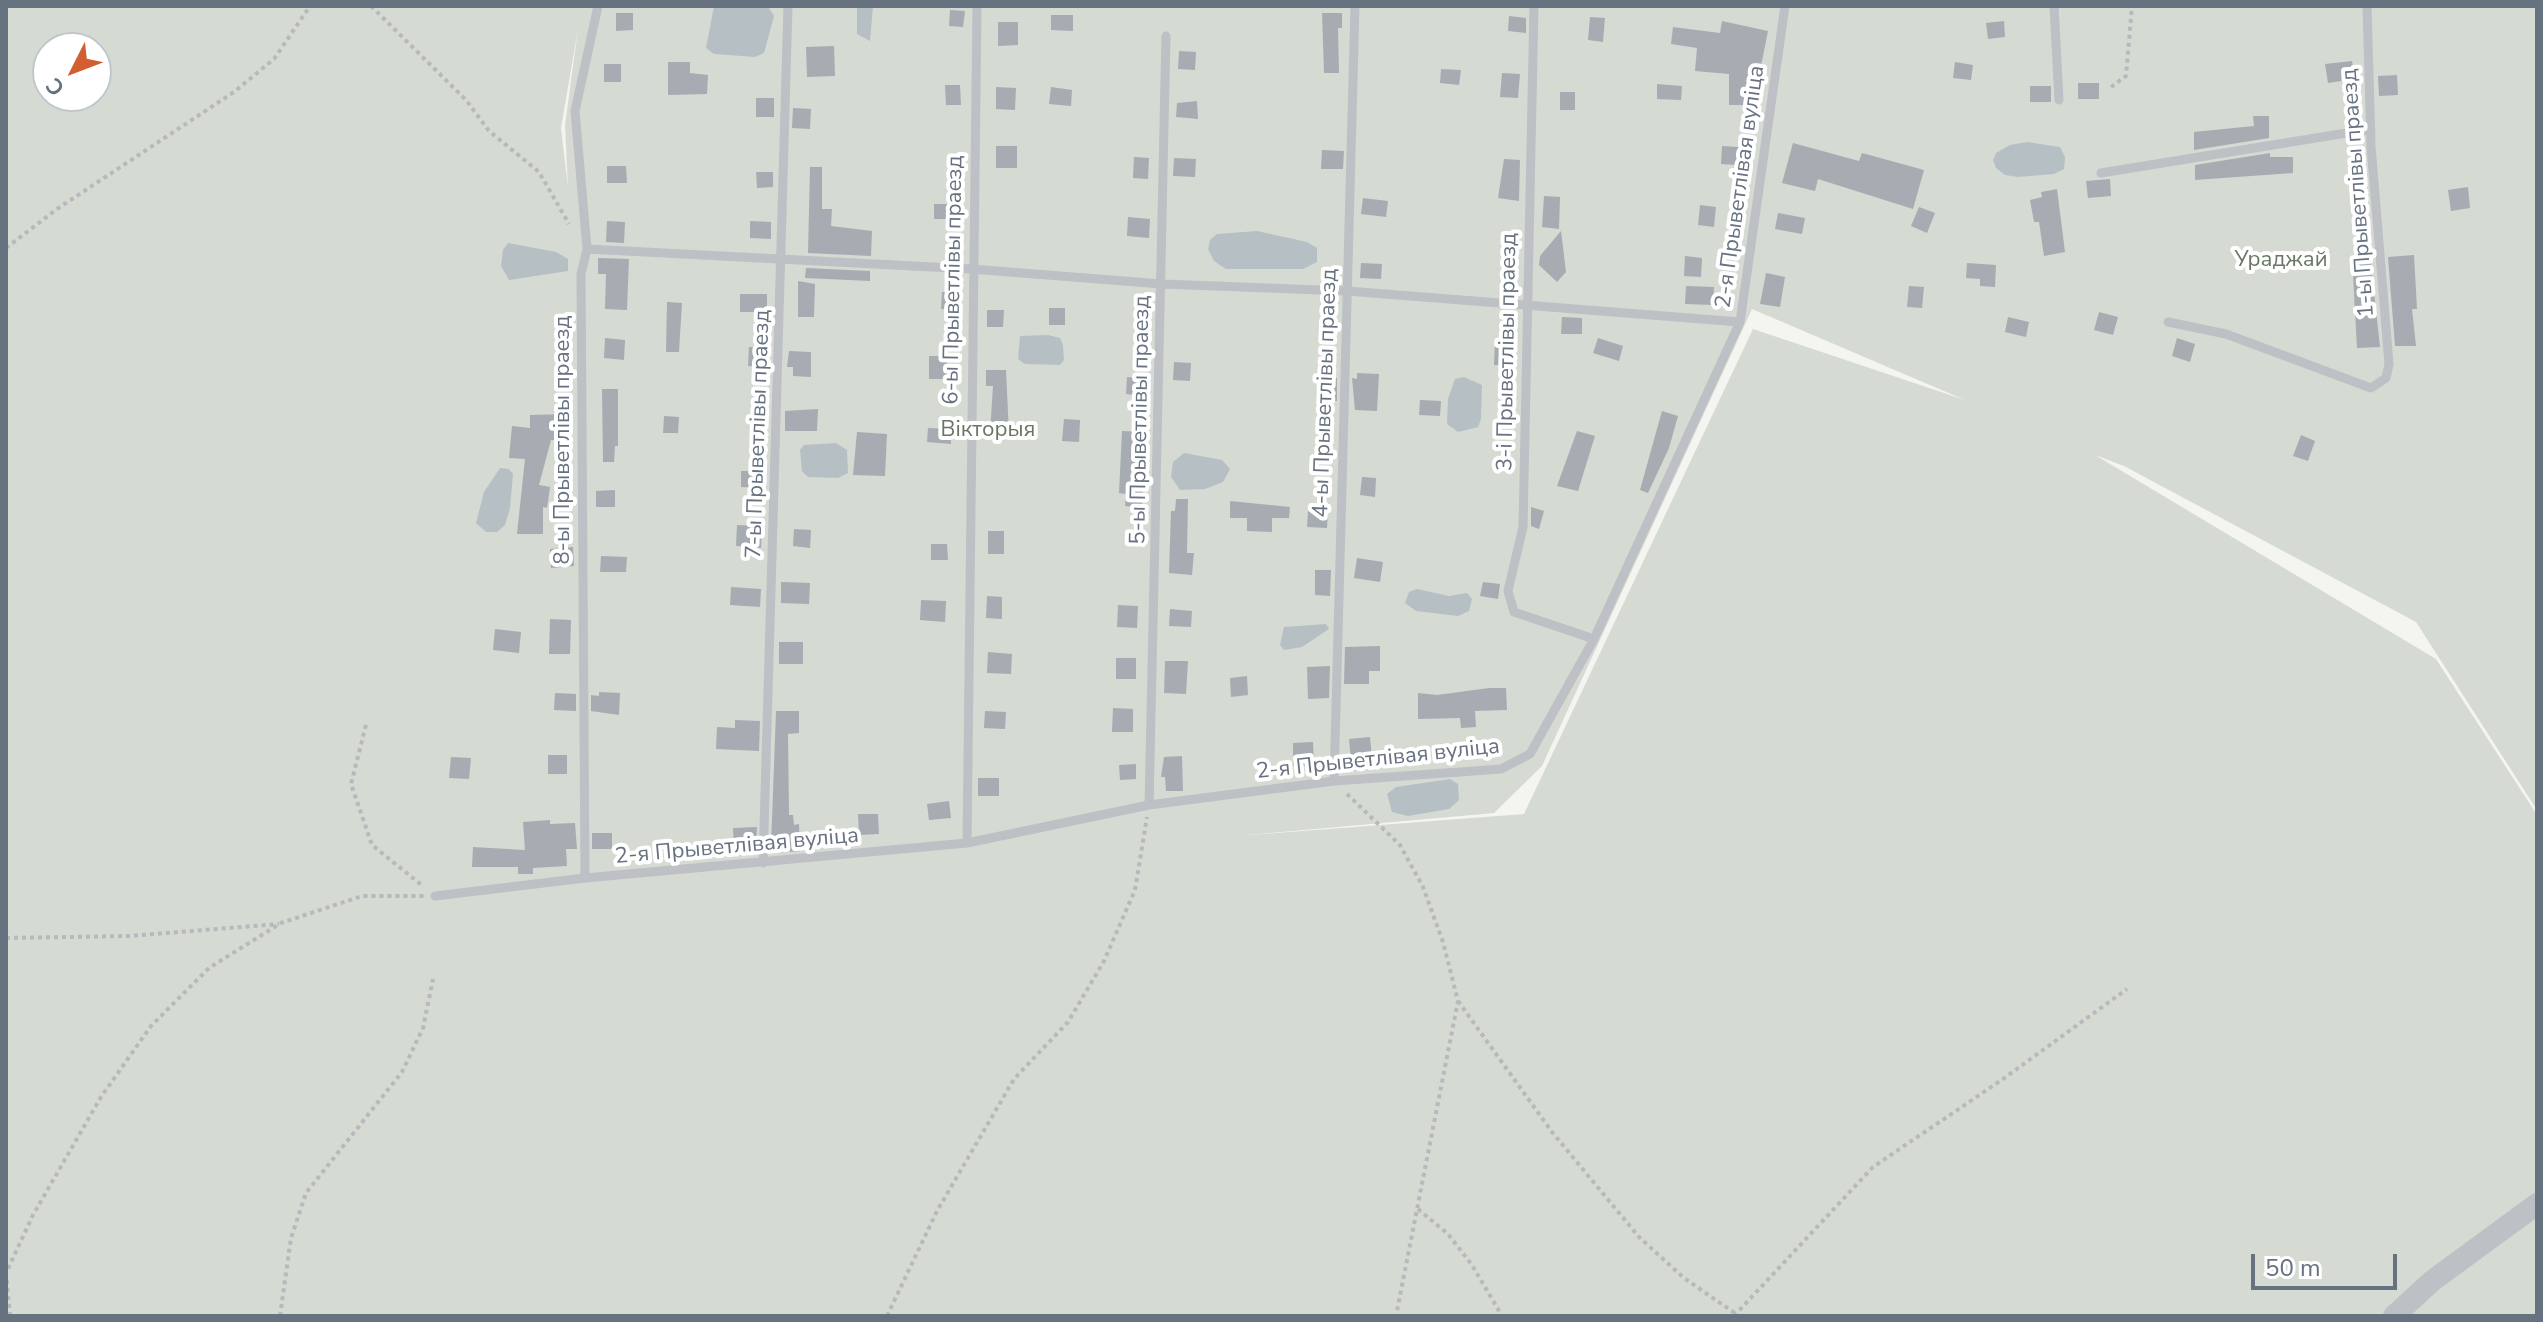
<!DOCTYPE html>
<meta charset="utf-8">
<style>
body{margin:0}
#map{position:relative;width:2543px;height:1322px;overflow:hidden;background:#f4f4f0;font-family:"Nunito Sans",sans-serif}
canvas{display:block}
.frame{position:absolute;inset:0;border:8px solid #66727f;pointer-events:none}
.north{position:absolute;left:32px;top:32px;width:80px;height:80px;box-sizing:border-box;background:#fff;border:2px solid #c2c7cc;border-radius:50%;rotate:228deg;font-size:22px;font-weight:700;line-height:32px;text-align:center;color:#66727f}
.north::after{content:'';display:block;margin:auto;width:28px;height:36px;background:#d25e32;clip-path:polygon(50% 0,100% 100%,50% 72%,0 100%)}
.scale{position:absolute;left:2251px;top:1254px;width:146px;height:36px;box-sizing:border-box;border:4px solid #66727f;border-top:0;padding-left:10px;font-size:24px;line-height:28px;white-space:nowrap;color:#66727f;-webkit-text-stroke:6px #fff;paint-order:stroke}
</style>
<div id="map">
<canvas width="2543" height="1322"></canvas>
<div class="frame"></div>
<div class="north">С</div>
<div class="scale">50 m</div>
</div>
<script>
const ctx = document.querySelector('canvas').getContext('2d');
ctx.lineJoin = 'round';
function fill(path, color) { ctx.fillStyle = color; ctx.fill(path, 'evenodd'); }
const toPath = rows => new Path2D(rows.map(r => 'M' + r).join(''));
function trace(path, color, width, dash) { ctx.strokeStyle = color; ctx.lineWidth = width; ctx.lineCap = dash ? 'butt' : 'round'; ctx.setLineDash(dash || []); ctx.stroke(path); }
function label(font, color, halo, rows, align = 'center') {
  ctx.font = font + ' "Nunito Sans",sans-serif'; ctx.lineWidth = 8; ctx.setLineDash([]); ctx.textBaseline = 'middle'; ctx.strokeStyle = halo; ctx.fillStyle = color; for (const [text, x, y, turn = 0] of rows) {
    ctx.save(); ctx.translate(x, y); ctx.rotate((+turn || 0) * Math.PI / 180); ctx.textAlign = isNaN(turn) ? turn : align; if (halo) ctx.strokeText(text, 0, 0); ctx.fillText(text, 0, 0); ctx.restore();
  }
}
fill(toPath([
 [6,6,2537,6,2537,810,2416,622,2124,466,2095,455,2436,659,2537,815,2537,1316,6,1316],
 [578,29,565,125,568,188,561,128],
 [48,48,96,48,96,96,48,96],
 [1752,309,1965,400,1753,329,1524,814,1237,836,1494,813,1542,766]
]), '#d5dad2');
fill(toPath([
 [714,6,769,8,774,16,764,53,755,57,714,54,706,48],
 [857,6,873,6,870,41,857,34],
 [2027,142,2060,147,2065,157,2064,169,2054,174,2018,177,2005,175,1996,168,1993,160,1996,153,2010,145],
 [1257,231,1307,242,1317,248,1317,262,1303,269,1226,269,1214,261,1208,249,1210,240,1217,234],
 [508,243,556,252,568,259,568,271,509,280,501,266,503,250],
 [1048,335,1060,338,1063,345,1064,360,1060,365,1025,364,1018,359,1020,336],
 [1464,377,1482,385,1481,419,1478,427,1458,432,1447,424,1448,399,1455,379],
 [836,443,847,450,848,473,838,478,808,477,802,471,800,450,804,445],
 [1184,453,1222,460,1230,469,1223,482,1205,489,1180,490,1171,477,1173,462],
 [500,468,509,469,513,474,510,508,505,525,497,532,486,532,476,523,484,492],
 [1417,589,1449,596,1467,593,1472,599,1469,611,1458,616,1416,611,1405,603,1409,592],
 [1326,624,1329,629,1302,647,1284,650,1280,645,1284,627],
 [1450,779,1458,784,1459,800,1449,809,1408,816,1392,812,1387,794,1396,787]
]), '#b6c0c4');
fill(toPath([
 [950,10,965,11,963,27,949,26],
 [616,13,633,13,633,30,616,31],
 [1322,13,1342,13,1342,28,1338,28,1339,73,1324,73],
 [1051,15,1073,15,1073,31,1051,30],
 [1509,16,1526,18,1526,33,1508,31],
 [1590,17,1605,18,1603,42,1588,40],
 [1722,21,1768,31,1759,76,1762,76,1760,98,1748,97,1748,105,1729,105,1729,74,1695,71,1697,48,1671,44,1673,27,1720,33],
 [2004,21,2005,37,1988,39,1986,23],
 [998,22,1018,22,1018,45,998,46],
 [834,46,835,76,807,77,806,47],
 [1179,51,1196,52,1195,70,1178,69],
 [2352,61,2355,79,2328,83,2325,64],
 [668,62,690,62,690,73,708,75,707,94,668,95],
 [1955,62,1973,65,1971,80,1953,78],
 [604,64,621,64,621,82,604,82],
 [1441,69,1461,70,1459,85,1440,83],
 [1502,73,1520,74,1518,98,1500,97],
 [2397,75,2398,95,2379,96,2378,76],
 [2078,83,2099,83,2099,99,2078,99],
 [1657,84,1682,86,1681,100,1657,99],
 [945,85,960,85,961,105,946,105],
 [2030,86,2051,86,2051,102,2030,102],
 [996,87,1016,88,1015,110,996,109],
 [1051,87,1072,90,1071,106,1049,104],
 [1560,92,1575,92,1575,110,1560,110],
 [756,98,774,98,774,117,756,117],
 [1197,101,1198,119,1176,117,1177,103],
 [793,108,811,109,810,129,792,128],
 [2253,116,2269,116,2269,138,2194,150,2194,132,2254,126],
 [1793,143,1859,161,1862,153,1924,170,1913,209,1818,179,1815,191,1782,183],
 [996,146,1017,146,1017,168,996,168],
 [1722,146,1738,147,1737,165,1721,164],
 [1322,150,1344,151,1343,169,1321,169],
 [2270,153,2270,157,2293,157,2293,173,2195,180,2195,165],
 [1134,157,1149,158,1148,179,1133,178],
 [1174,158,1196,159,1195,177,1173,176],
 [1504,159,1520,160,1519,201,1498,198],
 [607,166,626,166,627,183,607,183],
 [810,167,822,167,822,209,832,209,831,226,872,231,871,256,808,253],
 [756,172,773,172,773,187,757,188],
 [2110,179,2111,196,2088,198,2086,181],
 [2468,187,2470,208,2451,211,2448,190],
 [2057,189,2065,252,2044,256,2039,222,2034,222,2030,200,2042,197,2041,192],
 [1544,196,1560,197,1559,229,1542,227],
 [1363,198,1388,201,1386,217,1361,214],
 [934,204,955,204,955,219,934,219],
 [1700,205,1716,207,1714,227,1698,225],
 [1919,207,1935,213,1927,233,1911,226],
 [1778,213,1805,218,1802,234,1775,229],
 [1128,217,1150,219,1149,238,1127,236],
 [607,221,625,222,624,243,606,242],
 [750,221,771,222,771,239,750,238],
 [1561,231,1566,272,1557,282,1539,265,1540,256],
 [2414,255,2417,309,2412,309,2416,346,2395,346,2388,257],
 [1685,256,1702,258,1701,277,1684,276],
 [2370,256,2380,347,2357,348,2352,257],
 [598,258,629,259,627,310,605,309,606,274,598,274],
 [1361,263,1382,264,1381,279,1360,278],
 [1967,263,1996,265,1995,287,1980,286,1980,279,1966,278],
 [806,268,870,271,870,281,805,278],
 [1766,273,1785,277,1780,307,1760,304],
 [798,281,815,284,814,317,798,317],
 [1686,286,1714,287,1713,305,1685,304],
 [1909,286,1924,287,1922,308,1907,307],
 [942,292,957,293,956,310,941,309],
 [740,294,767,294,767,312,740,312],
 [667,302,682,303,679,352,666,352],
 [1049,308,1065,308,1065,325,1049,325],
 [987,310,1004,310,1003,327,987,327],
 [2099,312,2118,317,2113,335,2094,330],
 [1562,317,1582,318,1582,334,1561,334],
 [2008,317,2029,322,2026,337,2005,332],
 [605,338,625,340,624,360,604,358],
 [1598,338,1623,346,1619,361,1593,353],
 [2177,338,2195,344,2190,362,2172,356],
 [1495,340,1515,341,1514,366,1494,365],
 [749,347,766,347,766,367,748,366],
 [789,351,811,352,811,377,793,376,793,367,787,367],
 [929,356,947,356,947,379,929,379],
 [1174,362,1191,363,1190,381,1173,380],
 [986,370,1006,370,1009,434,990,432,993,386,986,386],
 [1357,373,1379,374,1377,411,1355,410,1352,378,1357,379],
 [1127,377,1146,379,1145,396,1126,394],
 [1323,377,1337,378,1337,401,1321,400],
 [602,389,618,389,618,446,615,446,614,462,603,462],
 [1420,400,1441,401,1440,416,1419,415],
 [818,409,817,431,785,431,785,411],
 [1662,411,1678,416,1669,448,1648,493,1640,490],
 [569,414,570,440,551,440,539,485,550,487,547,508,543,507,543,534,517,534,525,459,509,458,512,426,530,428,530,415],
 [664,416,679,417,678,433,663,433],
 [1064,419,1080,420,1079,442,1062,441],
 [928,428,951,429,951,444,927,442],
 [1122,431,1144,432,1142,508,1125,506,1126,494,1119,493],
 [1577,431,1595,436,1578,491,1557,486],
 [857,432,887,434,885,476,853,475],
 [2301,435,2315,441,2308,461,2293,456],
 [741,471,762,471,761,488,741,487],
 [1362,477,1376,478,1375,497,1360,495],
 [615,490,615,507,596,507,596,491],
 [1176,499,1188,499,1187,553,1194,553,1192,575,1169,573,1171,511,1175,511],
 [1230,501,1290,507,1289,518,1272,518,1272,532,1247,531,1247,518,1230,518],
 [1531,507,1544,511,1539,529,1531,526],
 [1308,510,1328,511,1327,528,1307,527],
 [737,525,762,526,761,548,736,546],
 [794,529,811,530,810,548,793,546],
 [988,531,1004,531,1004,554,988,554],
 [931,544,947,544,948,560,931,560],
 [573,547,574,566,551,568,550,549],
 [601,556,627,557,626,572,600,572],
 [1357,558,1383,562,1380,582,1354,578],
 [1315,570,1331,570,1330,596,1315,595],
 [781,582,810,583,809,604,781,603],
 [1483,582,1500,584,1498,599,1480,596],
 [731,587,761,589,760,607,730,605],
 [987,596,1002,597,1002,619,986,618],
 [921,600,946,601,945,622,920,620],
 [1118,605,1138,606,1137,628,1117,627],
 [1170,609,1192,611,1191,627,1169,626],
 [550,619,571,620,570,654,549,654],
 [495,629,521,632,519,653,493,650],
 [779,642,803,642,803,664,779,664],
 [1380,646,1380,671,1369,671,1369,684,1344,684,1345,647],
 [988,652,1012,654,1011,674,987,673],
 [1116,658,1136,658,1136,679,1116,679],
 [1165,661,1188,661,1186,694,1164,693],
 [1330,666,1329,698,1308,699,1307,667],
 [1247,676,1248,695,1231,697,1230,678],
 [1489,688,1506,688,1507,710,1475,711,1476,727,1461,728,1460,718,1418,719,1418,693,1437,695],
 [599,692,620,693,619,715,591,711,591,695,599,696],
 [555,693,576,694,576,711,554,710],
 [1113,708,1133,709,1133,732,1112,732],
 [776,711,799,711,799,733,788,734,789,815,793,815,794,825,799,824,800,851,775,853,775,846,771,846],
 [985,711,1006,712,1005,729,984,728],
 [735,720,760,721,759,751,716,749,717,727,735,728],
 [1370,737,1373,769,1352,771,1349,739],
 [1313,742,1314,766,1293,766,1293,743],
 [548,755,567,755,567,774,548,774],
 [1182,756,1183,791,1166,791,1165,777,1161,777,1164,757],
 [451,757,471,758,469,779,449,778],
 [1136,764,1136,779,1120,780,1119,765],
 [978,778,999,778,999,796,978,796],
 [949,801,951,818,929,820,927,804],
 [858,814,878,814,879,834,859,835],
 [550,820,550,824,575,823,577,849,566,849,567,866,533,868,533,874,518,874,518,867,472,867,473,847,525,850,523,822],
 [757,827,756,847,734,847,733,828],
 [592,833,612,833,612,849,592,849]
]), '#a6acb2');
trace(toPath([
 [371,6,466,100,489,131,539,172,569,224],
 [2111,87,2126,76,2132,6],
 [6,248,57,209,234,92,274,59,310,6],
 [366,725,351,784,372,845,424,887],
 [1347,794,1400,845,1423,887,1443,942,1458,1001,1396,1316],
 [6,938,129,936,279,924],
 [1458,1001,1552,1132,1639,1237,1684,1278,1739,1316],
 [1418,1209,1448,1234,1472,1265,1502,1316],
 [10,1316,6,1273,33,1215,101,1097,151,1026,209,968,281,923,362,896,424,896],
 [280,1316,291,1238,306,1193,402,1072,423,1028,433,979],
 [887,1316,937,1211,1014,1079,1068,1022,1104,961,1135,890,1147,817],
 [1734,1316,1873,1167,2003,1079,2127,989]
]), '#b7b9bc', 4, [4, 4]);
trace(toPath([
 [1534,6,1523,527,1508,591,1514,612,1594,639],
 [2054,6,2059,100],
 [2101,173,2371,129],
 [587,249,971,269,1162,284,1347,291,1740,322],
 [2168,322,2226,334,2371,388,2386,378,2389,364,2371,146,2367,6],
 [1334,781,1355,6],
 [1149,805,1166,36],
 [967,843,977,6],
 [763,863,788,6],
 [585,878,581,274,587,249,575,111,598,6],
 [435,896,585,878,967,843,1149,805,1334,781,1501,769,1530,754,1594,639,1740,322,1785,6]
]), '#bdc0c4', 9);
trace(toPath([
 [2394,1316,2432,1281,2537,1204]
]), '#bdc0c4', 22);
label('22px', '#66727f', '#fff', [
 ["2-я Прыветлівая вуліца",1741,187,-82],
 ["1-ы Прыветлівы праезд",2359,193,-94],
 ["6-ы Прыветлівы праезд",954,280,-89],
 ["3-і Прыветлівы праезд",1508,352,-89],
 ["4-ы Прыветлівы праезд",1326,393,-88],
 ["5-ы Прыветлівы праезд",1141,420,-89],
 ["7-ы Прыветлівы праезд",759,434,-88],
 ["8-ы Прыветлівы праезд",564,440,-90],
 ["2-я Прыветлівая вуліца",1378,760,-6],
 ["2-я Прыветлівая вуліца",737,847,-5]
]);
label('22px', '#677764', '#fff', [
 ["Ураджай",2281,261],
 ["Вікторыя",988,431]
]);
</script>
